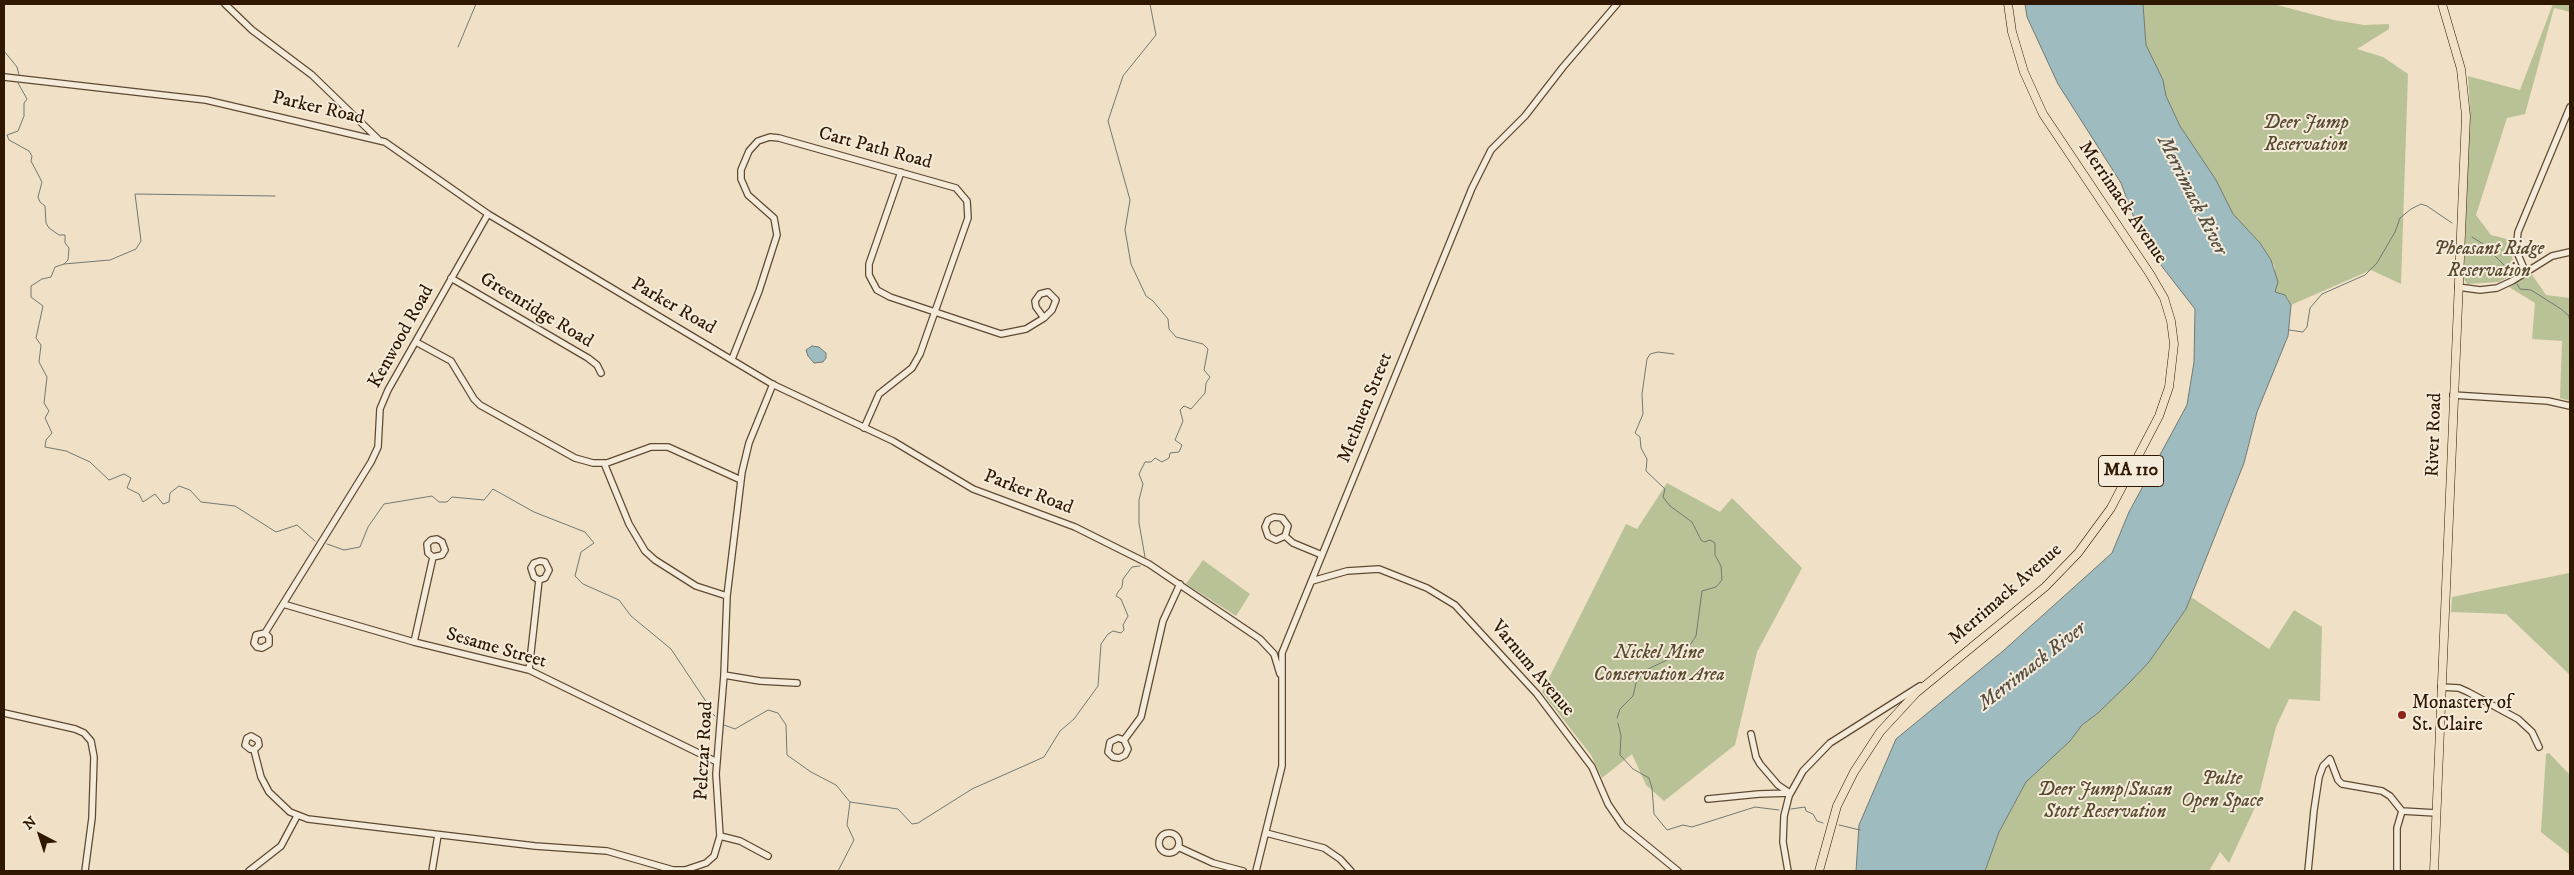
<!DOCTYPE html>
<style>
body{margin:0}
#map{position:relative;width:2574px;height:875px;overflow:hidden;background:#efe0c6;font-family:"IM FELL DW Pica",serif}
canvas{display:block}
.frame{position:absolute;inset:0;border:5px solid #2f1701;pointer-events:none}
.north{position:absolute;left:15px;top:810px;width:50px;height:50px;-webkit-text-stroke:4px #f5ebda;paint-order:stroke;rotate:320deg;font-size:14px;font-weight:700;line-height:20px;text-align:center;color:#2f1701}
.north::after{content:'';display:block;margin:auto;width:18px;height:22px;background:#2f1701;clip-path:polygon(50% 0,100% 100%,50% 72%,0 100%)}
</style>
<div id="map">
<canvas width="2574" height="875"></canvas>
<div class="frame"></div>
<div class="north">N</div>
</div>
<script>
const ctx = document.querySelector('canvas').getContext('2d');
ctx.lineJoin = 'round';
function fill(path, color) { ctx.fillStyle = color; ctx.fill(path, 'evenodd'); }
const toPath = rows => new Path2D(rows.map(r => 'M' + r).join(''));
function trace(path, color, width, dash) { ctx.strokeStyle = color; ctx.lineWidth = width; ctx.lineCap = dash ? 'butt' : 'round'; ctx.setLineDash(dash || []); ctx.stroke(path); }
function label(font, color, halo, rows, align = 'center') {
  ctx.font = font + ' "IM FELL DW Pica",serif'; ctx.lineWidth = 4; ctx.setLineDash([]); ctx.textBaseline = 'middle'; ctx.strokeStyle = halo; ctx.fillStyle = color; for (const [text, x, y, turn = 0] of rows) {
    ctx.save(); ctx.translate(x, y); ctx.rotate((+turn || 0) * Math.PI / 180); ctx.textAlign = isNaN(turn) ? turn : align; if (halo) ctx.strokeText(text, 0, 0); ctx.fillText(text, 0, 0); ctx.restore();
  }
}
fill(toPath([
 [2143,4,2273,4,2334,20,2364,25,2389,24,2389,29,2357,49,2383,57,2408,74,2401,284,2371,270,2291,305,2287,297,2275,293,2275,267,2271,260,2260,243,2233,215,2216,180,2180,126,2166,96,2163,80,2146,45],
 [2553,4,2570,4,2570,12,2554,8,2525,114,2507,118,2476,215,2491,235,2511,240,2511,254,2517,272,2499,282,2467,284,2464,279,2470,108,2468,76,2520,90],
 [2531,273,2546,295,2570,298,2570,401,2560,398,2562,341,2532,339,2535,303,2509,287],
 [1667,483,1720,512,1732,498,1802,568,1757,652,1735,745,1664,801,1646,785,1632,754,1602,778,1591,755,1542,692,1626,524,1637,529],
 [1203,560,1250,594,1236,616,1186,584],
 [2569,573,2570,675,2506,614,2451,612,2452,597],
 [2191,597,2269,649,2294,610,2322,627,2320,701,2289,699,2276,727,2257,803,2229,863,2220,852,2209,871,1985,871,1999,832,2026,782,2069,741,2082,725,2098,713,2149,662,2186,609],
 [2549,753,2570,775,2570,855,2541,832,2546,754]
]), '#b9c296');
const water = toPath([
 [2025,4,2143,4,2146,45,2163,80,2166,96,2180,126,2216,180,2233,214,2260,243,2271,260,2278,282,2275,292,2285,295,2291,305,2288,336,2257,412,2244,463,2186,609,2149,662,2130,682,2098,713,2082,725,2070,741,2026,782,1999,832,1985,871,1856,871,1859,825,1896,739,2003,651,2112,553,2129,512,2187,405,2194,362,2195,309,2143,242,2121,183,2058,84,2027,17,2025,4],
 [812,346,819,347,826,353,826,358,823,362,814,363,808,356,806,350,812,346]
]);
fill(water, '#9ebbbf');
trace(water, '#727973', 1);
trace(toPath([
 [458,47,476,4],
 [4,51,17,67,19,75],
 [18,83,27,99,24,103,24,116,18,131,7,135,9,140,29,151,32,156,31,161,42,182,38,197,40,202,45,206,46,223,49,228,59,235,65,235,65,243,69,248,68,260,64,264,55,267,51,277,42,279,31,286,31,297,43,306,36,338,41,345,39,362,47,377,44,403,49,411,45,418,52,433,46,440,45,447,66,451,90,462,109,480,124,474,131,478,127,488,139,494,143,502,155,494,163,504,169,502,170,493,179,486,190,490,201,502,235,506,276,532,297,525,315,541],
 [2472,237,2483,244,2512,273],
 [64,264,110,260,136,249,141,241,135,194,275,196],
 [2517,284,2520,289,2531,290,2561,309,2569,316,2570,323],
 [2289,330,2303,332,2307,327,2310,308,2322,294,2365,275,2377,263,2395,232,2400,218,2411,209,2421,204,2427,206,2452,223],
 [327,544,344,550,360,547,368,527,384,504,432,496,439,502,447,502,452,497,484,500,493,489,534,512,585,532,594,543,581,552,575,576,583,584,619,600,631,616,671,649,707,703,704,706,715,716],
 [1145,557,1139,523,1139,500,1143,484,1139,474,1145,462,1151,462,1155,458,1162,462,1169,458,1170,453,1179,452,1182,445,1175,440,1183,421,1180,410,1184,406,1191,409,1205,393,1206,383,1210,377,1204,370,1208,349,1203,344,1176,337,1169,329,1168,319,1153,301,1146,296,1131,264,1125,230,1130,200,1108,121,1123,76,1156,35,1150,4],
 [1617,718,1620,709,1633,696,1636,683,1646,670,1686,651,1696,636,1702,591,1716,587,1722,580,1721,566,1715,555,1715,543,1710,540,1704,542,1701,540,1692,522,1670,506,1663,497,1665,489,1646,471,1647,459,1641,448,1640,437,1635,433,1643,414,1642,394,1647,359,1650,354,1658,352,1674,354],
 [1618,723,1621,736,1620,755,1633,769,1649,778,1652,788,1654,814,1667,830,1683,825,1692,827,1755,807,1779,810],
 [724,725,735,729,768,710,778,713,786,725,787,755,811,772,836,785,850,802,847,825,854,840,838,871],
 [850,802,898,809,912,824,918,823,972,789,1044,757,1060,731,1074,719,1098,686,1101,644,1108,634,1113,631,1121,633,1124,630,1123,625,1128,616,1121,599,1116,596,1118,592,1122,587,1123,579,1132,567,1140,566],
 [1791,809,1805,807,1806,811,1813,814,1817,821,1823,823],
 [1839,825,1860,830]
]), '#727973', 1);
const minor = toPath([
 [225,4,252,30,312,75,378,139],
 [4,77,206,100,385,142,488,214,772,384,893,441,973,489,1075,527,1149,564,1260,639,1274,654,1280,674],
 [901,172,869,264,869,275,877,290,890,297,1001,334,1026,329,1039,321,1044,318,1052,310,1056,300,1048,292,1040,294,1035,301,1036,307,1044,318],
 [2526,273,2516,250,2518,232,2570,107],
 [451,278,588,358,597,365,601,373],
 [2458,287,2480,290,2497,288,2512,281,2552,256,2570,252],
 [416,342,451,361,474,399,480,405,575,458,593,463,607,463,651,447,668,447,741,480],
 [732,359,759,291,777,235,774,218,748,195,741,179,741,170,749,151,758,141,770,137,779,138,956,188,967,201,968,218,920,354,912,368,879,394,864,428],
 [2453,395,2548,401,2570,406],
 [604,463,629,524,645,551,655,560,696,586,727,596],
 [1285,536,1276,540,1268,536,1265,527,1268,520,1274,517,1282,518,1288,526,1285,536,1293,543,1322,555],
 [1312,581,1347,571,1379,569,1427,588,1455,605,1537,694,1592,767,1608,804,1623,826,1678,871],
 [283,604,414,642,529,670,717,762],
 [265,633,269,637,269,644,262,648,257,647,254,643,256,635,265,633,371,462,378,447,380,409,388,390,488,214],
 [414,642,433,557,428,553,427,544,431,540,437,539,442,542,445,550,442,555,433,557],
 [529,670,539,580,545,578,549,570,545,562,540,561,534,563,531,568,534,577,539,580],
 [724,675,760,681,797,683],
 [2441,687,2459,688,2468,692,2518,719,2532,732,2539,747],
 [4,713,75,729,84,733,91,741,94,757,92,818,85,871],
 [1751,734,1756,757,1760,764,1778,785,1790,793],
 [1124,740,1128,749,1125,755,1119,758,1113,757,1108,752,1110,742,1118,738,1124,740,1141,717,1163,621,1180,584],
 [254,750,259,745,258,740,251,736,247,738,245,745,250,749,254,750,261,777,269,792,290,812,308,819,535,846,607,851,673,870,685,870,706,863,714,856,720,836,716,774,724,675,727,596,742,472,749,443,773,384],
 [1708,799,1759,794,1790,793],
 [1266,833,1324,848,1340,859,1351,871],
 '1159 843a10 10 0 1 1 20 0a10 10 0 1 1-20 0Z',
 [720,836,740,841,768,856],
 [1178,847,1213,863,1243,871],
 [249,871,281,846,297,816],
 [432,871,438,835],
 [1256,871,1282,766,1282,653,1472,188,1491,150,1525,116,1563,67,1617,4],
 [1788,871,1783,842,1784,816,1789,796,1803,771,1830,743,1920,686],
 [2308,871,2314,810,2319,777,2323,766,2330,759,2338,780,2342,784,2382,791,2390,796,2402,811,2436,813],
 [2397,871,2397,828,2402,811]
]);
const major = toPath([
 [1819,871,1837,806,1854,772,1880,732,1916,693,2045,587,2078,553,2111,508,2159,416,2169,387,2174,344,2171,321,2164,298,2150,274,2043,114,2024,72,2012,32,2008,4],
 [2434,871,2466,116,2461,69,2442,4]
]);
trace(minor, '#5f4932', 8);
trace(major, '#2f1701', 9);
trace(minor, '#f5ebda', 5.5);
trace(major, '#efe0c6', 8);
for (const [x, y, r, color] of [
 [2402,715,5,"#8f2418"]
]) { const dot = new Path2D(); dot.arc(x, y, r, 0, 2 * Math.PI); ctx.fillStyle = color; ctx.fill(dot); trace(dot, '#f5ebda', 2); }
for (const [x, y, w] of [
 [2131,471,65]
]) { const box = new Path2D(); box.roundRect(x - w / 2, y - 15.5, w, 31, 4); ctx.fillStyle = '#f5ebda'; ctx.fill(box); trace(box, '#2f1701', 1); }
label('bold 18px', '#2f1701', null, [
 ["MA 110",2131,471]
]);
label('19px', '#2f1701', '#f5ebda', [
 ["Parker Road",318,109,13],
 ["Cart Path Road",875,149,15],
 ["Merrimack Avenue",2122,203,56],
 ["Parker Road",673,307,30],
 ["Greenridge Road",536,311,31],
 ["Kenwood Road",402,337,-61],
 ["Methuen Street",1366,408,-68],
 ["River Road",2435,435,-88],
 ["Parker Road",1028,493,21],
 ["Merrimack Avenue",2006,595,-41],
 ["Sesame Street",496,649,16],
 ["Varnum Avenue",1532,669,50],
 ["Pelczar Road",705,751,-87]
]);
label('italic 19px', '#584a2e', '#f5ebda', [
 ["Deer Jump",2306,124],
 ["Reservation",2306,146],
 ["Pheasant Ridge",2489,250],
 ["Reservation",2489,272],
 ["Nickel Mine",1659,654],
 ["Conservation Area",1659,676],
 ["Pulte",2222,780],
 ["Open Space",2222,802],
 ["Deer Jump/Susan",2105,791],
 ["Stott Reservation",2105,813]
]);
label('19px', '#2f1701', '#f5ebda', [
 ["Monastery of",2412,704],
 ["St. Claire",2412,726]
], 'left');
label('italic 20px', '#565044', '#f5ebda', [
 ["Merrimack River",2191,196,63],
 ["Merrimack River",2033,667,-38]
]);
</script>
